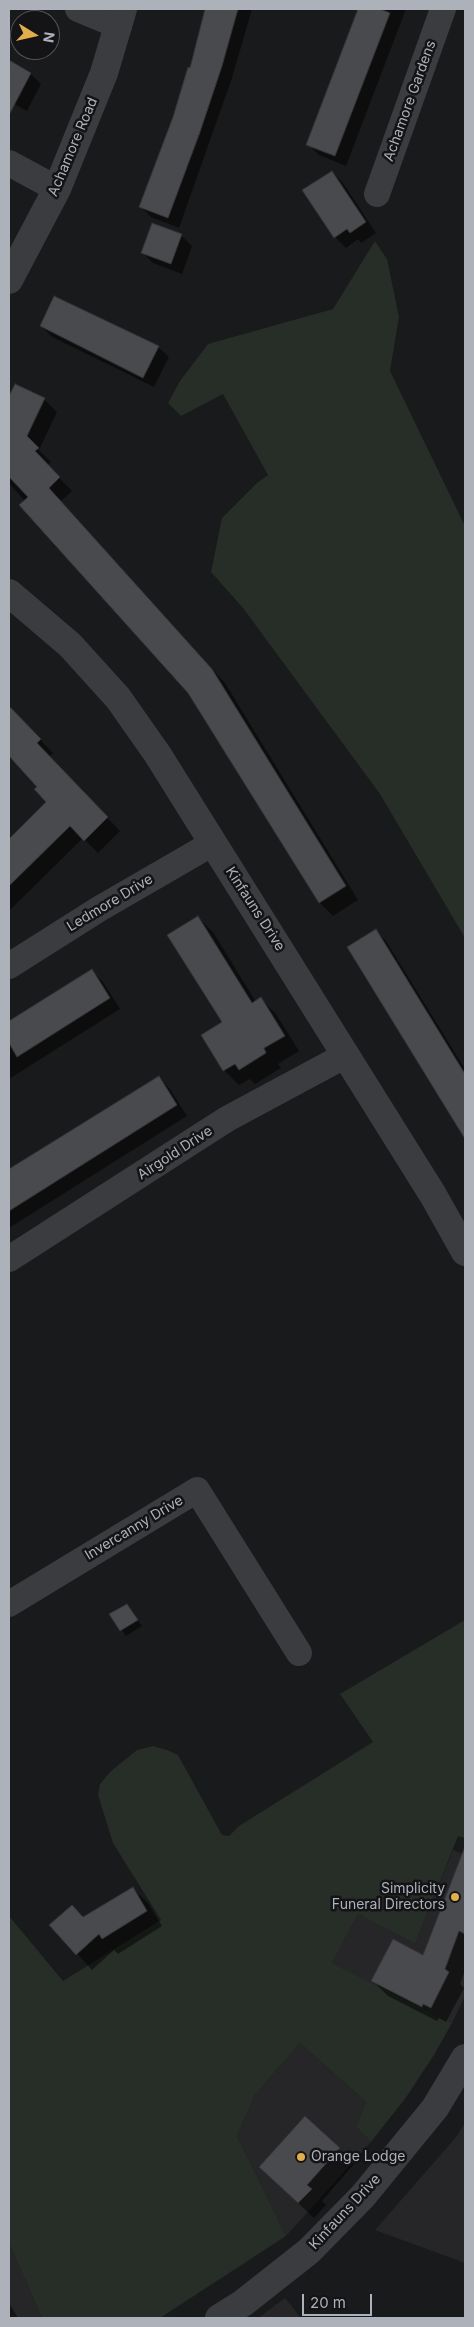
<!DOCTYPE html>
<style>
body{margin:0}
#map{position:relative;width:474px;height:2327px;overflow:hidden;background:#191a1b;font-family:Inter,sans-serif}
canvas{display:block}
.frame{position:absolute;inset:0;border:10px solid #adb1ba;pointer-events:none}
.north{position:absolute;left:10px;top:10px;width:50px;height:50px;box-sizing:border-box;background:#141416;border:1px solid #515358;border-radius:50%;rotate:99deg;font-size:14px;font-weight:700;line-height:20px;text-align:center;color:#adb1ba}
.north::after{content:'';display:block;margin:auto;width:18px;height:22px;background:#e2ad4b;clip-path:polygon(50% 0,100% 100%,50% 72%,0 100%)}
.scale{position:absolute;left:302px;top:2294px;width:70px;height:22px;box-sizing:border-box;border:2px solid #adb1ba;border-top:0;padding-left:6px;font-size:15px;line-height:18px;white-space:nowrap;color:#adb1ba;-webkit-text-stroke:4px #141416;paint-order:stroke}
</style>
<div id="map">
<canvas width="474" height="2327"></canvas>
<div class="frame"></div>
<div class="north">N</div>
<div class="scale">20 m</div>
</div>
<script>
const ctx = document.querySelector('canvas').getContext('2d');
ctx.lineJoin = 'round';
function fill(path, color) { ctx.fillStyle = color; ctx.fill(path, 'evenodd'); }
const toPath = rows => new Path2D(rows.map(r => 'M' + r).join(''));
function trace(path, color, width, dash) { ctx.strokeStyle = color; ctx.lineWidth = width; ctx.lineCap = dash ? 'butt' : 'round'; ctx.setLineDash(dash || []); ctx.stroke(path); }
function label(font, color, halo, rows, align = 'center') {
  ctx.font = font + ' Inter,sans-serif'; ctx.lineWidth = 5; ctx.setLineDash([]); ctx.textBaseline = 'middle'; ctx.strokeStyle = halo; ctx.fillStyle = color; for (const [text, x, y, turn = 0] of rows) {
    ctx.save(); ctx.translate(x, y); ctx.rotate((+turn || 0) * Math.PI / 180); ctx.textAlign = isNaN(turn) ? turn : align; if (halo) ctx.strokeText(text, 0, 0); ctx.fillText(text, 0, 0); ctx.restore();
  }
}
fill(toPath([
 [453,1850,465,1855,465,1996,452,2023,332,1963,358,1914,415,1944],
 [300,2043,366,2102,356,2127,371,2142,286,2236,237,2136,255,2095],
 [465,2123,465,2263,375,2230,457,2136],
 [9,2243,42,2318,9,2318],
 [285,2298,301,2318,258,2318]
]), '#262628');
fill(toPath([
 [375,241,387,259,399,317,390,371,465,526,465,938,380,794,243,608,211,572,222,518,257,483,268,475,223,394,181,416,168,403,180,381,208,344,333,309],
 [465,1620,465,1838,458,1836,415,1944,358,1914,332,1963,452,2023,434,2055,407,2096,371,2142,356,2127,366,2102,300,2043,255,2095,237,2136,286,2236,160,2318,42,2318,9,2243,9,1916,63,1981,161,1920,113,1843,98,1795,100,1784,111,1771,137,1750,153,1746,167,1750,178,1755,222,1835,229,1836,239,1826,373,1742,340,1694]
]), '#262e27');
fill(toPath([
 [207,9,252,9,232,78,179,228,151,217,140,206,191,69],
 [359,9,406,9,346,166,319,155,308,144],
 [9,62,31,74,41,84,27,111,9,101],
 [332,172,343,183,376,233,361,243,358,239,346,248,335,237],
 [181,235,192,246,182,274,153,263,143,253],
 [41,326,158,347,169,357,154,387,52,337],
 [15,386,44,399,57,412,39,450,51,462,47,465,72,491,61,501,225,683,358,900,333,916,320,903,189,692,9,483,9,434,26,417,9,403],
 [9,707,53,753,49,757,120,831,98,853,83,838,9,911,9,840,48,802,39,787,9,755],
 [198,917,213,932,256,1002,261,999,276,1014,299,1051,278,1064,281,1068,255,1084,250,1079,239,1085,224,1070,224,1023],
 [376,931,386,941,465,1069,465,1136,348,947],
 [92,971,103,982,120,1009,9,1079,9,1023],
 [159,1078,170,1089,187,1116,9,1228,9,1171],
 [127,1605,142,1626,126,1636,111,1615],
 [460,1861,465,1863,465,1970,460,1984,464,1988,446,2022,439,2018,437,2021,388,1996,373,1981,424,1956],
 [132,1888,148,1903,162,1926,118,1954,114,1950,92,1970,51,1925,83,1918],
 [305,2118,354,2164,322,2201,326,2205,314,2218,260,2167],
 [9,2303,18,2318,9,2318]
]), '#0007');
const building = toPath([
 [205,9,238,9,222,66,200,132,168,218,139,207,173,117,188,67,190,68,205,9],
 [358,9,380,9,390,13,335,156,306,145,358,9],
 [9,60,31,73,9,115,9,60],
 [332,171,366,222,350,233,347,229,334,238,302,190,332,171],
 [152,223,182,234,171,264,141,253,152,223],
 [54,296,159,346,143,378,40,326,54,296],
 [15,384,45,398,27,436,39,448,35,451,60,477,49,488,212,669,346,886,319,903,188,693,19,505,28,497,9,477,9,396,15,384],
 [9,706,41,739,37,743,108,817,84,841,70,826,9,886,9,839,46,802,34,789,37,787,9,756,9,706],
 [198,916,252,1003,261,997,285,1036,264,1048,266,1053,239,1070,235,1064,223,1071,201,1035,222,1022,167,935,198,916],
 [376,929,465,1074,465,1139,347,947,376,929],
 [92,969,110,998,17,1057,9,1043,9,1021,92,969],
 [159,1076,177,1105,9,1211,9,1169,159,1076],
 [127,1604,138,1620,120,1631,109,1614,127,1604],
 [464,1849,465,1850,465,1934,459,1931,445,1969,449,1972,431,2008,423,2004,422,2007,371,1981,393,1939,423,1955,464,1849],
 [133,1887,147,1911,102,1939,99,1934,76,1955,49,1925,72,1905,83,1917,133,1887],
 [305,2116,340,2148,307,2185,312,2189,298,2203,259,2167,305,2116]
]);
fill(building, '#494a4e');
trace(building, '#343437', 1);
trace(toPath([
 [78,9,119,26],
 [9,163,57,189],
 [377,194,443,9],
 [9,966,99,909,213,843],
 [9,1259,227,1119,346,1055],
 [9,1604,197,1490,299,1653]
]), '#3b3c40', 26);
trace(toPath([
 [9,280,57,189,104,73,123,9],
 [9,593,70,645,118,698,158,755,433,1195,465,1252],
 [219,2318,243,2303,309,2251,363,2196,435,2108,465,2058]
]), '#3b3c40', 28);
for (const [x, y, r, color] of [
 [455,1897,5,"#e2ad4b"],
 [301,2157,5,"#e2ad4b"]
]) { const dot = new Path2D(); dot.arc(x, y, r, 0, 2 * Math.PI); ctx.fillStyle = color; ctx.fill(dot); trace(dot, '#141416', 2); }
label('14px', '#adb1ba', '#141416', [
 ["Achamore Gardens",410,101,-70],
 ["Achamore Road",73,147,-67],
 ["Ledmore Drive",110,903,-31],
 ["Kinfauns Drive",255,909,57],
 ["Airgold Drive",175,1153,-33],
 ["Invercanny Drive",134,1528,-31],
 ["Kinfauns Drive",345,2212,-47]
]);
label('14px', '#adb1ba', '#141416', [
 ["Simplicity",445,1889],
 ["Funeral Directors",445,1905],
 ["Orange Lodge",311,2157,"left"]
], 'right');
</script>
